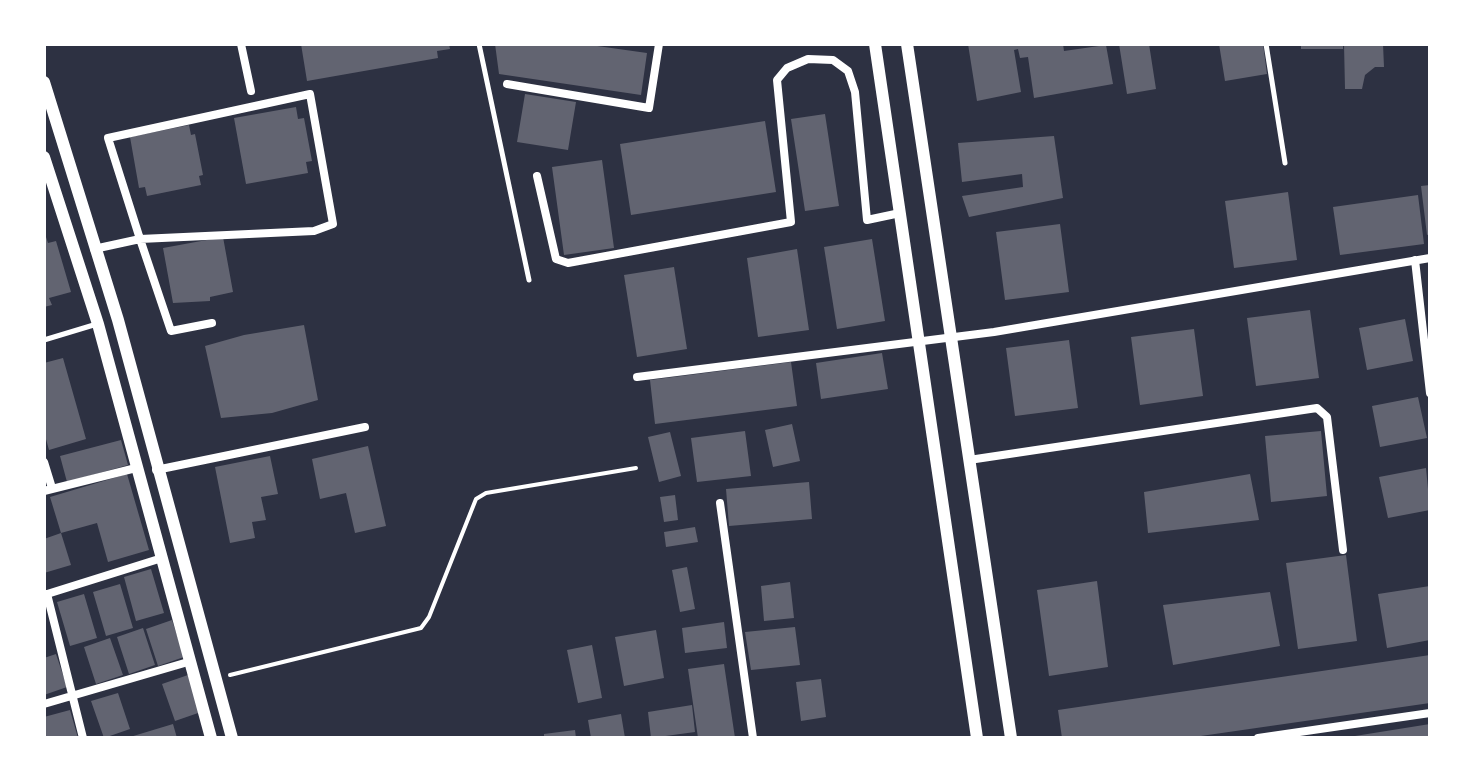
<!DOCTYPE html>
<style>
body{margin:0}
#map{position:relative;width:1474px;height:782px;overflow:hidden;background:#2d3142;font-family:Barlow,sans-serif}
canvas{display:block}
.frame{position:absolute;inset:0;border:46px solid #fff;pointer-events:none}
</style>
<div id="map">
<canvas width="1474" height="782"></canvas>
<div class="frame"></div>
</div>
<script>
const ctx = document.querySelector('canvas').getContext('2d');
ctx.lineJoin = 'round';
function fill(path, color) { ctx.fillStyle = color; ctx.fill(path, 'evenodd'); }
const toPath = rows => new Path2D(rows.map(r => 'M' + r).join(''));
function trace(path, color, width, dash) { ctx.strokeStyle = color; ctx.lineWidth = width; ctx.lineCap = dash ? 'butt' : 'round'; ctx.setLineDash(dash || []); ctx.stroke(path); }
fill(toPath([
 [301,44,449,44,450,49,437,51,438,58,307,81],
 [495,44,583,44,647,53,641,95,499,74],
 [968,44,1063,44,1064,51,1106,45,1113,84,1034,98,1028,57,1020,58,1018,49,1014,50,1021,92,977,101],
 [1119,44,1149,44,1156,89,1127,94],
 [1219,44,1263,44,1267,74,1225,81],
 [1301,44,1343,44,1343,49,1301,49],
 [1344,44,1383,44,1384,67,1375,67,1365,75,1362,89,1345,89],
 [525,94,576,102,568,150,517,142],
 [296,107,298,119,304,118,312,161,306,162,308,173,246,184,234,118],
 [825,114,839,206,805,211,791,119],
 [765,121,776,192,631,215,620,144],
 [189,125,191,135,195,134,203,175,199,176,201,185,147,196,145,187,139,188,130,137],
 [1054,136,1063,198,969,217,962,196,1023,187,1022,174,962,182,958,143],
 [602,160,614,248,564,255,552,167],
 [1430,185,1430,234,1427,235,1421,186],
 [1288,192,1297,260,1234,268,1225,201],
 [1418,195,1424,244,1340,255,1333,207],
 [1060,224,1069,292,1005,300,996,232],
 [44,231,48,243,56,241,71,292,49,298,52,305,44,307],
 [223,237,233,292,210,297,210,301,173,303,163,248],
 [872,239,885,321,837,329,824,247],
 [797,249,809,330,758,337,747,258],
 [674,267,687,349,637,357,624,275],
 [1310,310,1319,378,1256,386,1247,318],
 [1405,319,1413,361,1367,370,1359,328],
 [304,325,318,400,272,413,221,418,205,346,244,335],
 [1194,329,1203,396,1140,405,1131,337],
 [1069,340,1078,408,1015,416,1006,348],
 [882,353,888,389,821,399,816,363],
 [63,358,86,439,49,450,44,432,44,363],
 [791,362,797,406,655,424,650,380],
 [1418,397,1427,438,1380,447,1372,406],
 [792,424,800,461,773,467,765,430],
 [745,431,751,476,697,482,691,438],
 [1321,431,1327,496,1271,502,1265,436],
 [670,432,681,476,659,482,648,437],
 [121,440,128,465,67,482,60,456],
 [368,446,386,526,355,533,346,493,320,499,312,459],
 [270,456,278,494,261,497,266,520,252,522,255,538,230,543,215,467],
 [1426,468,1430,510,1388,518,1379,477],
 [127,474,149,550,108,562,97,523,61,533,50,497],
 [1250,474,1259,520,1148,533,1144,492],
 [809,482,812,519,729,526,726,489],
 [675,495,678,520,664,522,660,497],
 [695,527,698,542,666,547,664,532],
 [61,533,71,565,44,573,44,539],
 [1346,555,1357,641,1298,649,1286,563],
 [687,567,695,609,680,612,672,570],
 [151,569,164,613,136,621,124,577],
 [1097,581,1108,667,1049,676,1037,590],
 [790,582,794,618,764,621,761,586],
 [120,584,133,628,106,636,93,592],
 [1430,586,1430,640,1387,648,1378,594],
 [1270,592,1280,646,1173,665,1163,605],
 [84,594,97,638,70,646,57,602],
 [172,620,184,657,158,666,146,629],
 [724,622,727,648,685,653,682,628],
 [795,627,800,665,751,670,745,632],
 [143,628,155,665,129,674,117,637],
 [656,630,664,678,624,686,615,637],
 [110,638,123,675,96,684,84,647],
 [592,645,602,698,578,703,567,650],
 [56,654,67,687,44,695,44,658],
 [1430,655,1430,703,1187,738,1062,738,1058,710],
 [724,664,735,738,698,738,688,669],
 [188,675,201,712,175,721,162,684],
 [821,679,826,717,801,721,796,682],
 [118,693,130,729,104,738,91,701],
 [692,705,695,732,651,738,648,712],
 [70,710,78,738,44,738,44,717],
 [621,714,625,738,591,738,588,720],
 [173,724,177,738,130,738,130,737],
 [1430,724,1430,738,1356,738,1355,736],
 [575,730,576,738,544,738,544,734]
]), '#626471');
trace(toPath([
 [230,675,421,628,429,617,476,499,486,493,636,468]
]), '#fff', 4);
trace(toPath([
 [479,44,529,280],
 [1266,44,1285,163],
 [44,340,97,324]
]), '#fff', 5);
trace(toPath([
 [241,44,251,91],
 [507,84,649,108,659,44],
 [537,176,556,259,568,263,791,222,777,80,787,68,808,59,833,60,848,71,855,92,867,220,900,213],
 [94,249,140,239,314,231,333,224,310,94,108,138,140,239,171,331,212,323],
 [1415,260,1430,393],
 [637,377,994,332,1430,258],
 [969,460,1317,408,1327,417,1343,550],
 [44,462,52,488],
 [156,470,365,427],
 [44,491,136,468],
 [720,503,753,738],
 [47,594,83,738],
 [44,595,162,558],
 [44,704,188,662],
 [1258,738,1430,713]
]), '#fff', 8);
trace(toPath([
 [875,44,977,738],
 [907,44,1011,738],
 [44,82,118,320,232,738],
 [44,157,98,324,211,738]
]), '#fff', 12);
</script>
